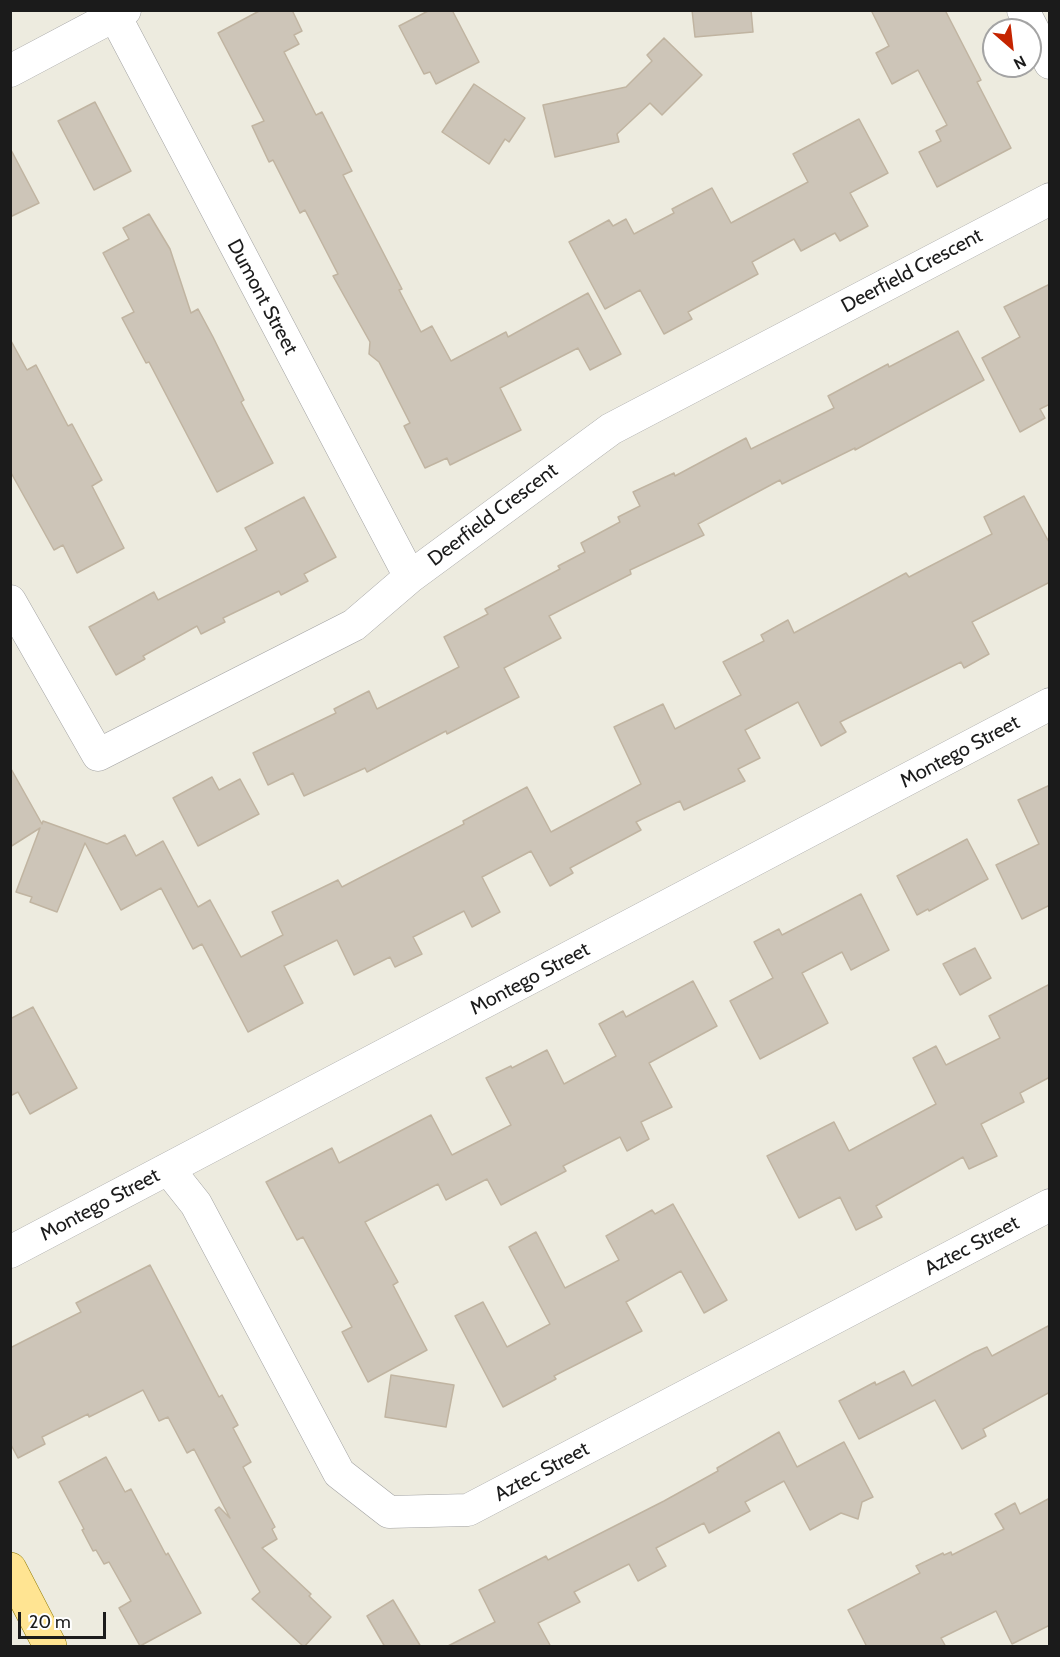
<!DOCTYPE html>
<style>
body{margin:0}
#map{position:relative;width:1060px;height:1657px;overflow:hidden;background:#edebdf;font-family:Cabin,sans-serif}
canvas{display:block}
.frame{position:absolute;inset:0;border:12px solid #1b1b1b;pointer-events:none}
.north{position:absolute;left:982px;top:18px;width:60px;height:60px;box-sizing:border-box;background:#fff;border:2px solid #a4a4a4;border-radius:50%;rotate:152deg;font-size:16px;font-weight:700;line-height:24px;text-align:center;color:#1b1b1b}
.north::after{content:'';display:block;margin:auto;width:21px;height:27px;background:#c52400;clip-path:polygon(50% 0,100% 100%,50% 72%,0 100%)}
.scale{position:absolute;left:18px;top:1612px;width:88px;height:27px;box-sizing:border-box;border:3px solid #1b1b1b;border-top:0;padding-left:8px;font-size:18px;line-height:21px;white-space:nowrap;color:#1b1b1b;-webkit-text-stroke:4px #fff;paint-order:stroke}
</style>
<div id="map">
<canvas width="1060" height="1657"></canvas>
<div class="frame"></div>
<div class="north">N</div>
<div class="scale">20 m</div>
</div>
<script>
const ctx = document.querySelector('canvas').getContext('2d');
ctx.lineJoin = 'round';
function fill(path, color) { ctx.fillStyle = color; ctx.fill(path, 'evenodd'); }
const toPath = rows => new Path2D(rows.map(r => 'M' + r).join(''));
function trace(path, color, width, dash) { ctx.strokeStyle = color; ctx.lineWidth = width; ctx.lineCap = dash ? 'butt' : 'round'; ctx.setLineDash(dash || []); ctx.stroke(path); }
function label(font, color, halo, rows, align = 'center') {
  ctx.font = font + ' Cabin,sans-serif'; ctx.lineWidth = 5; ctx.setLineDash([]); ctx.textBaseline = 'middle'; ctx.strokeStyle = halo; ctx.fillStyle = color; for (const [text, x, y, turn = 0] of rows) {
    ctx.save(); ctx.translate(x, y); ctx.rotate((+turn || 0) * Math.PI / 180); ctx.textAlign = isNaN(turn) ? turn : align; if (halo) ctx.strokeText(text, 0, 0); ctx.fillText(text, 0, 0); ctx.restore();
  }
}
const building = toPath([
 [261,10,292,10,302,31,294,35,299,44,284,52,316,115,322,112,352,171,343,175,402,289,399,290,421,332,432,326,451,361,506,332,508,337,588,293,621,354,590,370,578,348,500,388,521,430,450,465,447,458,425,468,404,426,410,423,379,362,369,354,370,342,333,276,338,274,305,210,300,213,273,160,269,162,252,126,264,121,218,33,261,10],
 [430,10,452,10,479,62,436,84,430,72,424,74,399,26,430,10],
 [692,10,751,10,753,32,695,37,692,10],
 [871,10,945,10,981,80,977,82,1011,148,937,187,919,152,941,141,936,131,947,125,918,70,892,84,876,53,889,46,871,10],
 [664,38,702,75,662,115,650,103,617,134,619,142,555,157,543,105,626,87,652,61,647,55,664,38],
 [474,84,525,118,509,142,505,139,489,164,442,132,474,84],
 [95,102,131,171,94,190,58,121,95,102],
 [859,119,888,173,850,193,868,226,840,241,835,233,801,251,794,239,752,262,758,274,688,312,692,319,664,334,640,290,605,309,569,242,609,220,613,226,626,219,634,234,674,213,672,209,712,188,731,223,808,182,793,154,859,119],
 [10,148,39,203,10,217,10,148],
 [149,214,170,249,191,313,198,309,213,337,244,400,241,402,273,463,217,492,149,362,146,363,122,318,134,312,103,253,129,239,123,228,149,214],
 [1050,284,1050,404,1040,409,1045,418,1020,432,982,358,1020,337,1004,307,1050,284],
 [958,331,984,380,855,450,855,448,782,484,780,480,698,524,704,535,630,570,631,574,549,616,561,638,504,668,519,697,447,734,446,731,367,772,365,768,304,796,293,773,268,785,253,753,336,713,334,709,369,691,377,709,459,667,444,637,488,614,485,609,560,569,558,566,585,552,581,543,620,522,618,517,640,506,633,492,674,473,675,476,746,438,751,449,834,408,828,396,888,364,889,367,958,331],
 [10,339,27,370,36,365,68,426,72,424,102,480,92,486,124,548,77,573,63,545,54,550,10,471,10,339],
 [1024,496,1050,544,1050,582,972,622,989,654,964,668,961,662,840,722,846,732,821,746,798,702,745,730,760,758,738,769,745,781,684,810,680,801,636,822,641,830,570,868,573,873,550,886,531,851,482,877,500,912,472,927,464,911,413,937,422,954,395,967,390,957,354,975,337,940,284,966,303,1003,248,1032,202,944,193,949,161,888,121,910,85,843,57,912,30,902,32,897,16,892,40,828,10,847,10,767,42,824,43,821,107,844,125,835,136,856,163,841,198,907,210,900,241,957,283,935,272,912,338,880,342,887,464,824,463,821,527,787,551,832,641,784,614,727,663,704,675,729,741,695,723,662,764,641,761,635,788,620,794,633,906,573,909,577,992,534,984,517,1024,496],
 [304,497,336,557,304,574,308,581,281,595,279,591,223,618,225,622,201,634,197,626,143,656,145,659,116,675,89,627,154,592,158,600,257,550,245,528,304,497],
 [212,777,219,790,240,779,259,814,198,846,173,798,212,777],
 [1050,785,1050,905,1022,919,996,865,1039,844,1018,800,1050,785],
 [967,839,988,879,929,911,928,909,917,915,897,876,967,839],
 [861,894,889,950,851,970,842,952,802,973,828,1023,760,1059,730,1001,773,978,754,942,779,929,782,935,861,894],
 [975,948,991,978,960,995,943,964,975,948],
 [693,981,717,1026,649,1063,672,1107,641,1122,649,1139,627,1151,620,1137,563,1166,566,1171,501,1205,487,1179,446,1200,438,1184,365,1222,398,1282,393,1285,427,1350,368,1382,342,1332,352,1327,303,1237,297,1240,266,1182,332,1148,339,1163,431,1115,452,1155,511,1125,486,1078,511,1066,512,1068,547,1050,564,1084,616,1056,599,1024,623,1011,626,1017,693,981],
 [1050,984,1050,1077,1020,1093,1024,1102,981,1124,997,1156,969,1169,963,1157,876,1206,882,1217,856,1230,840,1197,799,1218,767,1156,834,1122,849,1151,936,1104,913,1058,936,1046,946,1065,1000,1038,989,1016,1050,984],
 [33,1007,77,1088,30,1114,18,1092,10,1096,10,1019,33,1007],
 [673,1204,727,1300,704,1313,681,1271,626,1302,642,1331,554,1376,556,1379,503,1407,455,1316,483,1302,507,1347,550,1324,509,1247,536,1232,565,1288,619,1260,606,1236,652,1210,655,1214,673,1204],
 [150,1265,219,1397,222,1395,238,1425,233,1428,251,1462,243,1467,275,1527,272,1529,277,1539,262,1548,311,1594,309,1596,331,1617,304,1647,252,1599,260,1592,215,1510,219,1507,230,1518,194,1449,187,1453,168,1417,159,1421,143,1390,89,1417,88,1414,42,1437,45,1444,18,1458,10,1443,10,1348,81,1312,76,1303,150,1265],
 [1050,1325,1050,1392,983,1429,986,1436,962,1449,935,1400,859,1439,839,1401,875,1382,876,1385,904,1371,912,1386,975,1352,987,1347,992,1356,1050,1325],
 [391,1375,454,1385,446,1427,385,1417,391,1375],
 [779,1432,797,1467,844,1442,873,1497,862,1502,858,1519,841,1513,810,1530,784,1481,745,1502,750,1511,709,1533,704,1523,656,1548,666,1566,638,1581,629,1564,574,1592,580,1602,538,1623,551,1647,446,1647,495,1622,479,1590,546,1556,548,1560,664,1501,718,1471,717,1468,779,1432],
 [106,1457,125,1492,131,1489,166,1555,168,1553,201,1613,140,1646,119,1608,131,1601,109,1562,104,1564,96,1550,93,1551,82,1530,84,1529,59,1482,106,1457],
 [1050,1498,1050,1625,1012,1644,996,1611,941,1638,946,1647,867,1647,848,1610,920,1573,916,1566,943,1553,944,1555,951,1552,952,1555,1004,1529,995,1514,1015,1503,1020,1514,1050,1498],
 [393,1600,421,1647,385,1647,367,1616,393,1600]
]);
fill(building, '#cdc5b8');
trace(building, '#c0b4a1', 1.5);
const minor = toPath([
 [1023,10,1050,63],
 [115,16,410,577],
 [10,71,125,10],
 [10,601,98,755,354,625,410,577,611,429,1050,199],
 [169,1170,196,1204,339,1473,389,1512,468,1510,1050,1205],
 [10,1252,1050,704]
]);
const major = toPath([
 [10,1569,50,1646]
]);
trace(minor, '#a2a2a2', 33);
trace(major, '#917b00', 34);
trace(minor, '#fff', 32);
trace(major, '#ffe492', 33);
label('20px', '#1b1b1b', '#fff', [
 ["Deerfield Crescent",912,271,-28],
 ["Dumont Street",262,297,62],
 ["Deerfield Crescent",493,515,-37],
 ["Montego Street",960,752,-28],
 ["Montego Street",530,979,-28],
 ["Montego Street",100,1205,-28],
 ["Aztec Street",972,1246,-28],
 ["Aztec Street",542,1472,-28]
]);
</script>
